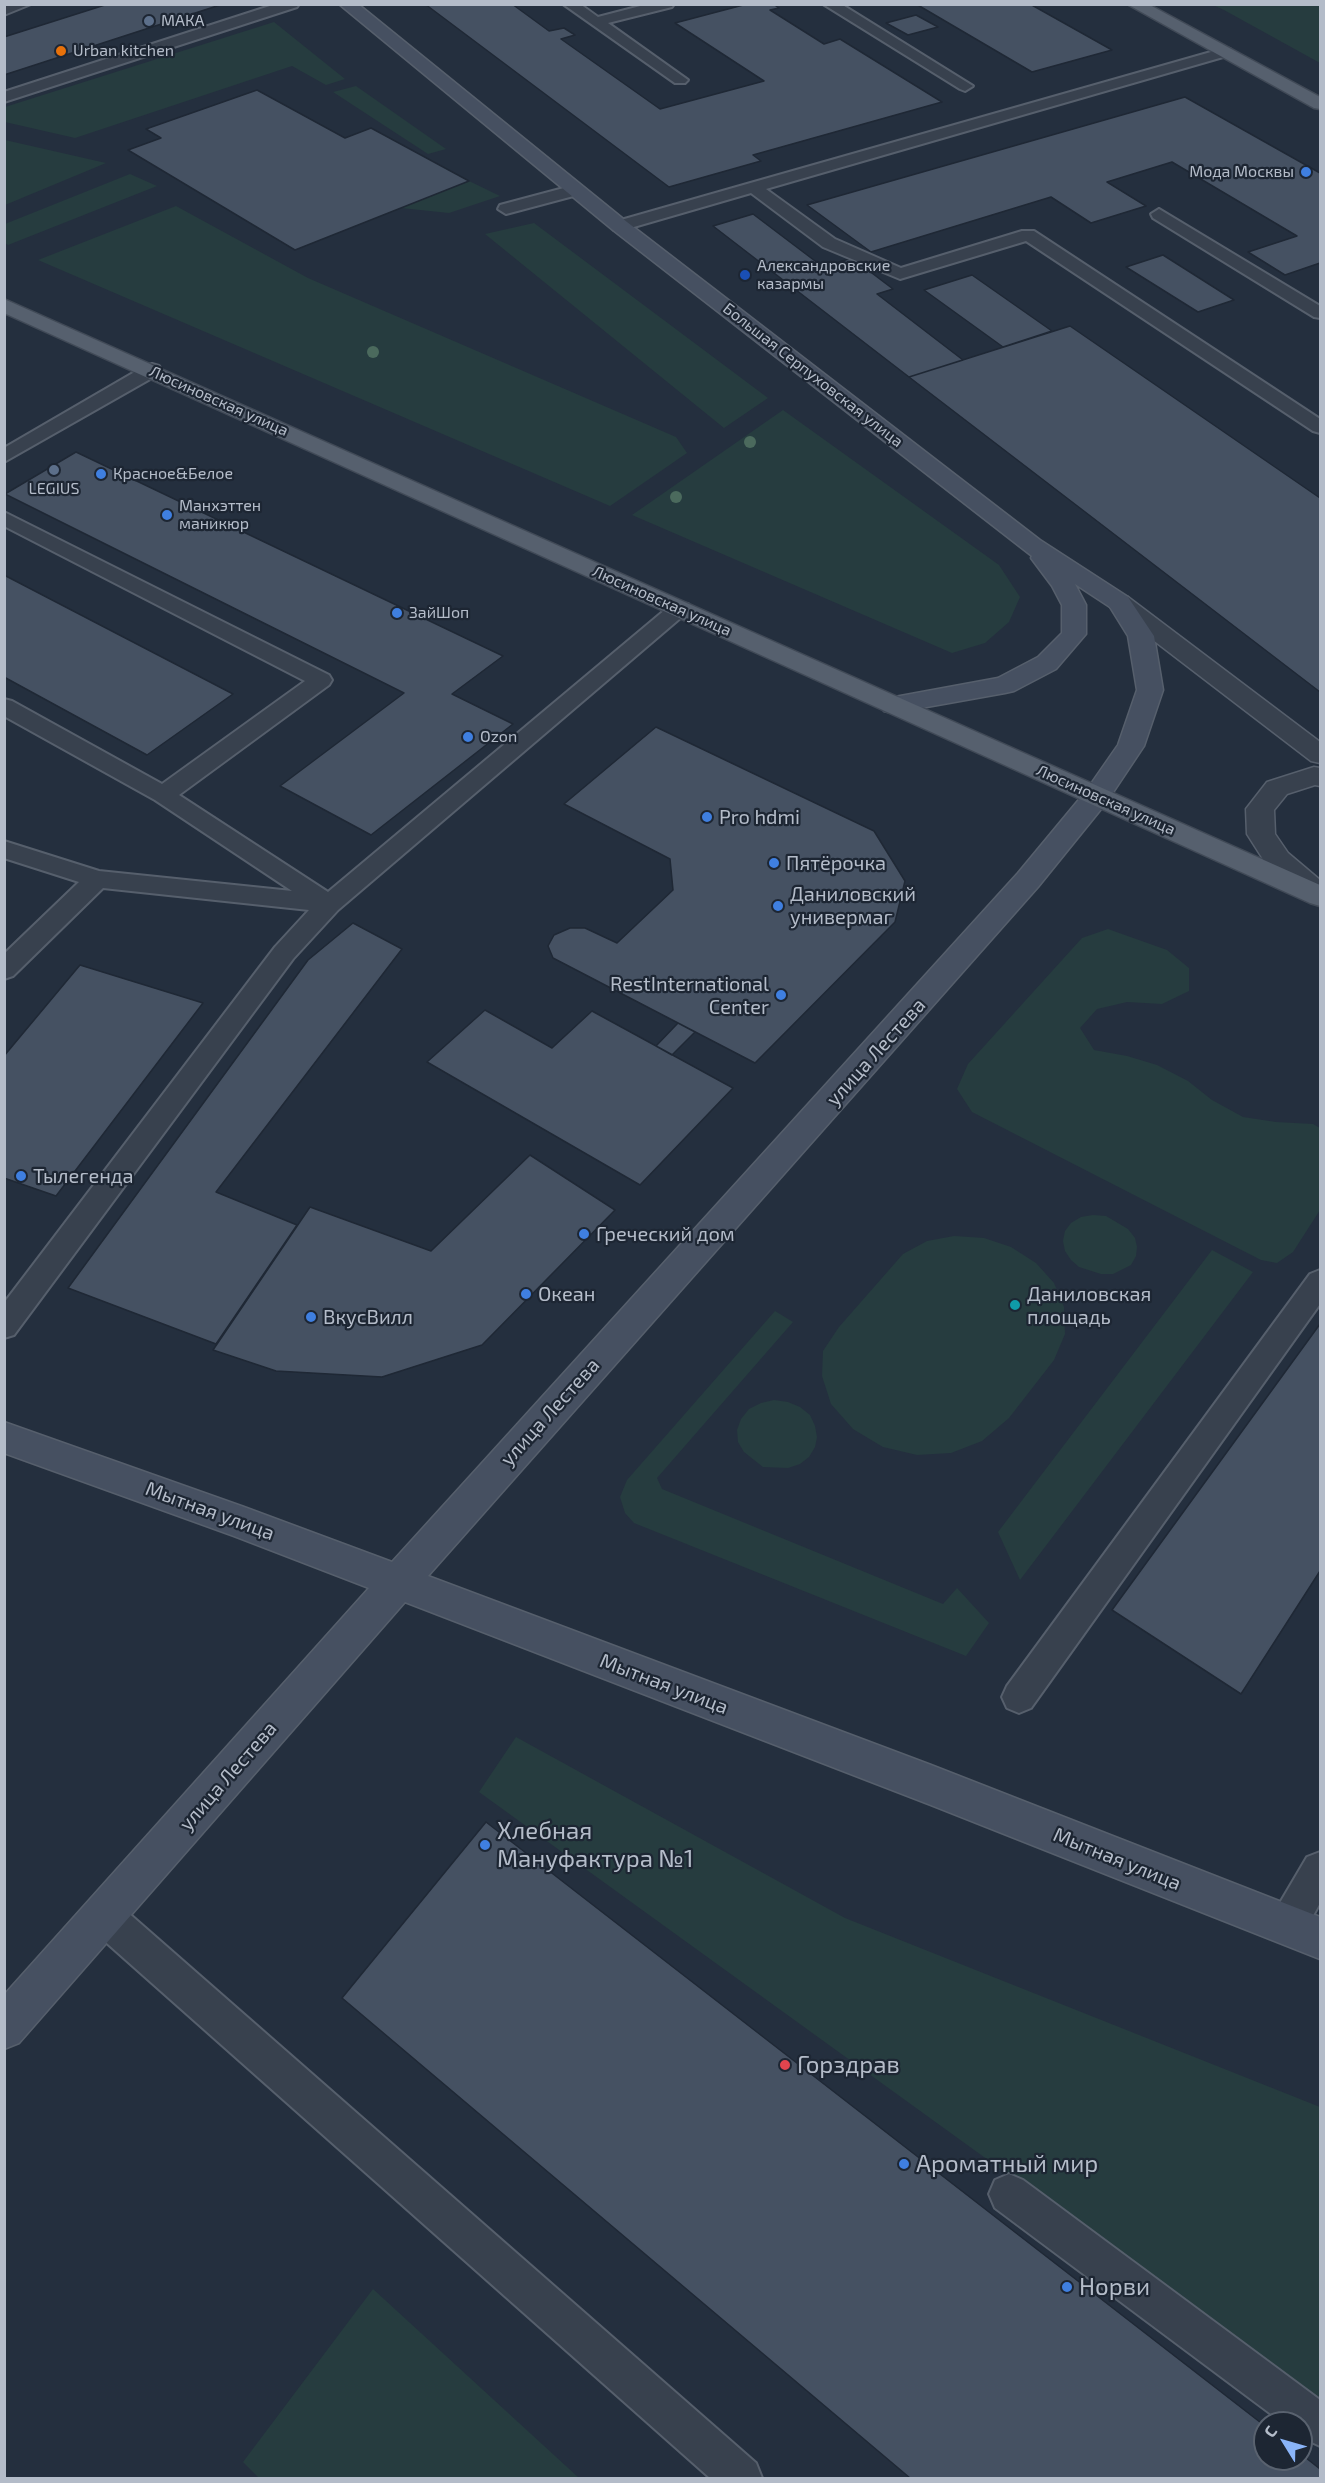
<!DOCTYPE html>
<meta charset="utf-8">
<style>
body{margin:0}
#map{position:relative;width:1325px;height:2483px;overflow:hidden;background:#242f3e;font-family:"Exo 2",sans-serif}
canvas{display:block}
.frame{position:absolute;inset:0;border:6px solid #b4bcc9;pointer-events:none}
.north{position:absolute;left:1253px;top:2411px;width:60px;height:60px;box-sizing:border-box;background:#1d2633;border:2px solid #59626f;border-radius:50%;rotate:307deg;font-size:16px;font-weight:700;line-height:24px;text-align:center;color:#b4bcc9}
.north::after{content:'';display:block;margin:auto;width:21px;height:27px;background:#8ab4f8;clip-path:polygon(50% 0,100% 100%,50% 72%,0 100%)}
</style>
<div id="map">
<canvas width="1325" height="2483"></canvas>
<div class="frame"></div>
<div class="north">С</div>
</div>
<script>
const ctx = document.querySelector('canvas').getContext('2d');
ctx.lineJoin = 'round';
function fill(path, color) { ctx.fillStyle = color; ctx.fill(path, 'evenodd'); }
const toPath = rows => new Path2D(rows.map(r => 'M' + r).join(''));
function trace(path, color, width, dash) { ctx.strokeStyle = color; ctx.lineWidth = width; ctx.lineCap = dash ? 'butt' : 'round'; ctx.setLineDash(dash || []); ctx.stroke(path); }
function label(font, color, halo, rows, align = 'center') {
  ctx.font = font + ' "Exo 2",sans-serif'; ctx.lineWidth = 4.5; ctx.setLineDash([]); ctx.textBaseline = 'middle'; ctx.strokeStyle = halo; ctx.fillStyle = color; for (const [text, x, y, turn = 0] of rows) {
    ctx.save(); ctx.translate(x, y); ctx.rotate((+turn || 0) * Math.PI / 180); ctx.textAlign = isNaN(turn) ? turn : align; if (halo) ctx.strokeText(text, 0, 0); ctx.fillText(text, 0, 0); ctx.restore();
  }
}
fill(toPath([
 [1213,5,1320,5,1320,63,1224,10],
 [274,22,345,79,326,85,292,66,75,138,5,122,5,107],
 [356,86,446,149,428,154,333,92],
 [5,140,106,163,5,205],
 [130,174,157,186,8,245,5,243,5,224],
 [469,181,500,196,449,213,401,208],
 [176,206,308,278,676,437,687,453,610,506,38,260],
 [534,223,768,398,724,428,485,234],
 [783,410,999,565,1020,597,1009,622,985,643,952,653,632,515],
 [1108,929,1167,950,1189,968,1189,991,1162,1004,1127,1002,1097,1009,1080,1028,1094,1050,1127,1056,1157,1065,1188,1081,1212,1100,1243,1117,1276,1122,1313,1124,1320,1128,1320,1210,1293,1252,1277,1263,1261,1260,972,1112,957,1089,968,1064,1082,938],
 [1093,1215,1106,1216,1128,1229,1135,1238,1137,1247,1136,1256,1131,1265,1113,1274,1101,1274,1079,1267,1071,1260,1065,1251,1063,1241,1065,1231,1071,1223,1081,1217],
 [954,1236,984,1238,1011,1247,1036,1263,1054,1283,1064,1307,1065,1334,1054,1360,1009,1418,982,1441,951,1453,917,1455,883,1447,853,1429,831,1404,822,1376,823,1351,839,1327,903,1254,927,1241],
 [1212,1250,1253,1272,1020,1580,998,1532],
 [775,1311,793,1322,657,1478,662,1489,943,1604,957,1588,989,1623,966,1656,634,1523,625,1513,620,1497,627,1480],
 [774,1400,788,1402,800,1407,810,1415,815,1426,817,1437,815,1447,809,1457,800,1464,788,1468,763,1467,744,1452,738,1442,737,1430,741,1419,749,1409,761,1403],
 [516,1737,845,1918,1320,2107,1320,2400,479,1792],
 [373,2289,579,2478,259,2478,243,2462]
]), '#263c3f');
const building = toPath([
 [108,4,223,4,4,75,4,37,108,4],
 [425,4,512,4,549,31,564,28,575,35,561,39,660,109,764,81,675,23,747,4,773,4,779,8,770,10,824,44,840,39,942,102,753,155,761,161,669,187,425,4],
 [916,4,1030,4,1112,50,1032,72,916,4],
 [916,15,938,27,908,35,886,23,916,15],
 [257,90,345,138,371,128,469,181,295,250,128,150,161,138,146,129,257,90],
 [1185,97,1320,173,1320,263,1285,275,1248,252,1297,236,1172,162,1107,182,1146,206,1091,223,1051,197,871,252,807,205,1185,97],
 [753,214,823,267,852,258,893,289,877,294,963,360,909,377,713,226,753,214],
 [1163,255,1234,300,1198,312,1126,267,1163,255],
 [972,275,1052,331,1003,347,924,290,972,275],
 [1070,326,1320,498,1320,692,909,377,1070,326],
 [76,452,503,656,452,694,513,724,371,835,280,786,404,693,5,494,76,452],
 [4,575,233,694,147,755,4,677,4,575],
 [656,727,874,831,905,881,895,922,755,1063,553,958,548,946,554,935,570,928,585,928,617,943,673,890,670,859,564,804,656,727],
 [353,923,402,949,216,1192,297,1225,216,1344,68,1288,308,960,353,923],
 [80,965,203,1003,56,1196,4,1178,4,1056,80,965],
 [485,1010,552,1048,592,1011,733,1088,640,1185,427,1062,485,1010],
 [678,1023,695,1032,672,1055,656,1046,678,1023],
 [530,1155,615,1210,482,1345,382,1377,276,1371,213,1350,310,1207,431,1251,530,1155],
 [1320,1324,1320,1571,1241,1694,1112,1610,1320,1324],
 [486,1822,1265,2426,1265,2459,1301,2459,1301,2454,1320,2469,1320,2478,910,2478,342,1998,486,1822]
]);
fill(building, '#455162');
trace(building, '#1f2835', 1.5);
const lane = toPath([
 [9,4,31,4,4,15,4,6,9,4],
 [276,4,299,4,297,7,4,102,4,92,276,4],
 [563,4,580,4,598,17,648,4,674,4,672,7,608,23,688,80,685,83,675,83,563,4],
 [823,4,841,4,973,86,965,91,960,89,823,4],
 [1225,48,1230,49,1232,52,1230,55,766,189,835,239,901,268,1022,231,1034,231,1320,419,1320,433,1313,431,1026,241,900,279,823,247,751,193,620,231,614,230,612,226,614,222,747,184,1225,48],
 [575,185,581,186,583,190,581,194,506,214,498,209,500,205,575,185],
 [1159,209,1320,306,1320,318,1314,317,1153,218,1151,214,1159,209],
 [152,364,159,366,161,370,159,374,4,462,4,448,145,366,152,364],
 [4,512,329,675,332,680,329,685,179,795,328,892,672,604,680,603,688,604,691,609,338,910,293,959,14,1335,4,1338,4,1303,275,947,309,910,103,888,13,976,4,979,4,954,79,882,4,858,4,841,99,871,292,891,155,800,4,716,4,699,12,701,162,784,305,681,4,526,4,512],
 [1320,1270,1320,1304,1031,1708,1019,1713,1007,1708,1002,1697,1007,1686,1310,1274,1320,1270],
 [1320,1852,1320,1903,1300,1939,1287,1944,1274,1939,1269,1926,1274,1913,1307,1857,1320,1852],
 [104,1898,117,1903,756,2463,762,2478,710,2478,91,1929,86,1916,91,1903,104,1898],
 [1009,2174,1023,2180,1320,2400,1320,2446,1301,2437,1301,2423,1283,2423,995,2208,989,2194,995,2180,1009,2174]
]);
const street = toPath([
 [1119,595,1128,597,1320,742,1320,763,1311,761,1110,607,1107,602,1110,597,1119,595],
 [1314,767,1320,768,1320,786,1315,785,1287,794,1274,810,1275,834,1288,853,1320,880,1320,905,1310,902,1268,867,1247,834,1246,809,1267,782,1314,767]
]);
const secondary = toPath([
 [339,4,358,4,627,222,1040,540,1128,597,1154,636,1163,690,1144,746,1106,803,1038,887,428,1576,931,1765,1320,1917,1320,1959,931,1805,405,1602,19,2043,4,2049,4,1995,369,1588,234,1536,4,1453,4,1422,244,1507,392,1562,1018,873,1086,791,1118,745,1137,690,1128,636,1110,607,1075,584,1086,605,1086,634,1056,669,1014,691,1005,693,893,713,884,711,880,705,884,699,998,678,1038,657,1062,633,1062,605,1052,586,1031,558,1032,556,613,230,339,4]
]);
const primary = toPath([
 [1127,4,1148,4,1320,97,1320,109,1314,108,1127,4],
 [4,299,1320,885,1320,906,1310,903,4,313,4,299]
]);
trace(lane, '#565f6c', 4);
trace(street, '#565f6c', 3);
trace(secondary, '#565f6c', 3);
trace(primary, '#414a57', 3);
fill(lane, '#38414e');
fill(street, '#38414e');
fill(secondary, '#465061');
fill(primary, '#56606e');
ctx.fillStyle = '#4b6a5d';
for (const [x, y] of [
 [373,352],
 [750,442],
 [676,497]
]) { ctx.beginPath(); ctx.arc(x, y, 6, 0, 2 * Math.PI); ctx.fill(); }
for (const [x, y, r, color] of [
 [149,21,6,"#5c6f8a"],
 [61,51,6,"#e8710a"],
 [1306,172,6,"#3f7fe0"],
 [745,275,6,"#1a4fb4"],
 [54,470,6,"#5c6f8a"],
 [101,474,6,"#3f7fe0"],
 [167,515,6,"#3f7fe0"],
 [397,613,6,"#3f7fe0"],
 [468,737,6,"#3f7fe0"],
 [707,817,6,"#3f7fe0"],
 [774,863,6,"#3f7fe0"],
 [778,906,6,"#3f7fe0"],
 [781,995,6,"#3f7fe0"],
 [21,1176,6,"#3f7fe0"],
 [584,1234,6,"#3f7fe0"],
 [526,1294,6,"#3f7fe0"],
 [1015,1305,6,"#0f9aa8"],
 [311,1317,6,"#3f7fe0"],
 [485,1845,6,"#3f7fe0"],
 [785,2065,6,"#e0444e"],
 [904,2164,6,"#3f7fe0"],
 [1067,2287,6,"#3f7fe0"]
]) { const dot = new Path2D(); dot.arc(x, y, r, 0, 2 * Math.PI); ctx.fillStyle = color; ctx.fill(dot); trace(dot, '#1d2633', 2); }
label('16px', '#b4bcc9', '#1d2633', [
 ["МАКА",161,21],
 ["Urban kitchen",73,51],
 ["Мода Москвы",1294,172,"right"],
 ["Александровские",757,266],
 ["казармы",757,284],
 ["Красное&Белое",113,474],
 ["LEGIUS",54,489,"center"],
 ["Манхэттен",179,506],
 ["маникюр",179,524],
 ["ЗайШоп",409,613],
 ["Ozon",480,737]
], 'left');
label('16px', '#b4bcc9', '#1d2633', [
 ["Большая Серпуховская улица",813,375,38],
 ["Люсиновская улица",219,401,24],
 ["Люсиновская улица",662,601,24],
 ["Люсиновская улица",1106,800,24]
]);
label('20px', '#b4bcc9', '#1d2633', [
 ["Pro hdmi",719,817],
 ["Пятёрочка",786,863],
 ["Даниловский",790,894],
 ["универмаг",790,917],
 ["RestInternational",769,984,"right"],
 ["Center",769,1007,"right"],
 ["Тылегенда",33,1176],
 ["Греческий дом",596,1234],
 ["Океан",538,1294],
 ["Даниловская",1027,1294],
 ["площадь",1027,1317],
 ["ВкусВилл",323,1317]
], 'left');
label('20px', '#b4bcc9', '#1d2633', [
 ["улица Лестева",876,1052,-48],
 ["улица Лестева",550,1412,-48],
 ["Мытная улица",210,1511,20],
 ["Мытная улица",664,1684,21],
 ["улица Лестева",228,1776,-49],
 ["Мытная улица",1117,1859,22]
]);
label('24px', '#b4bcc9', '#1d2633', [
 ["Хлебная",497,1831],
 ["Мануфактура №1",497,1859],
 ["Горздрав",797,2065],
 ["Ароматный мир",916,2164],
 ["Норви",1079,2287]
], 'left');
</script>
